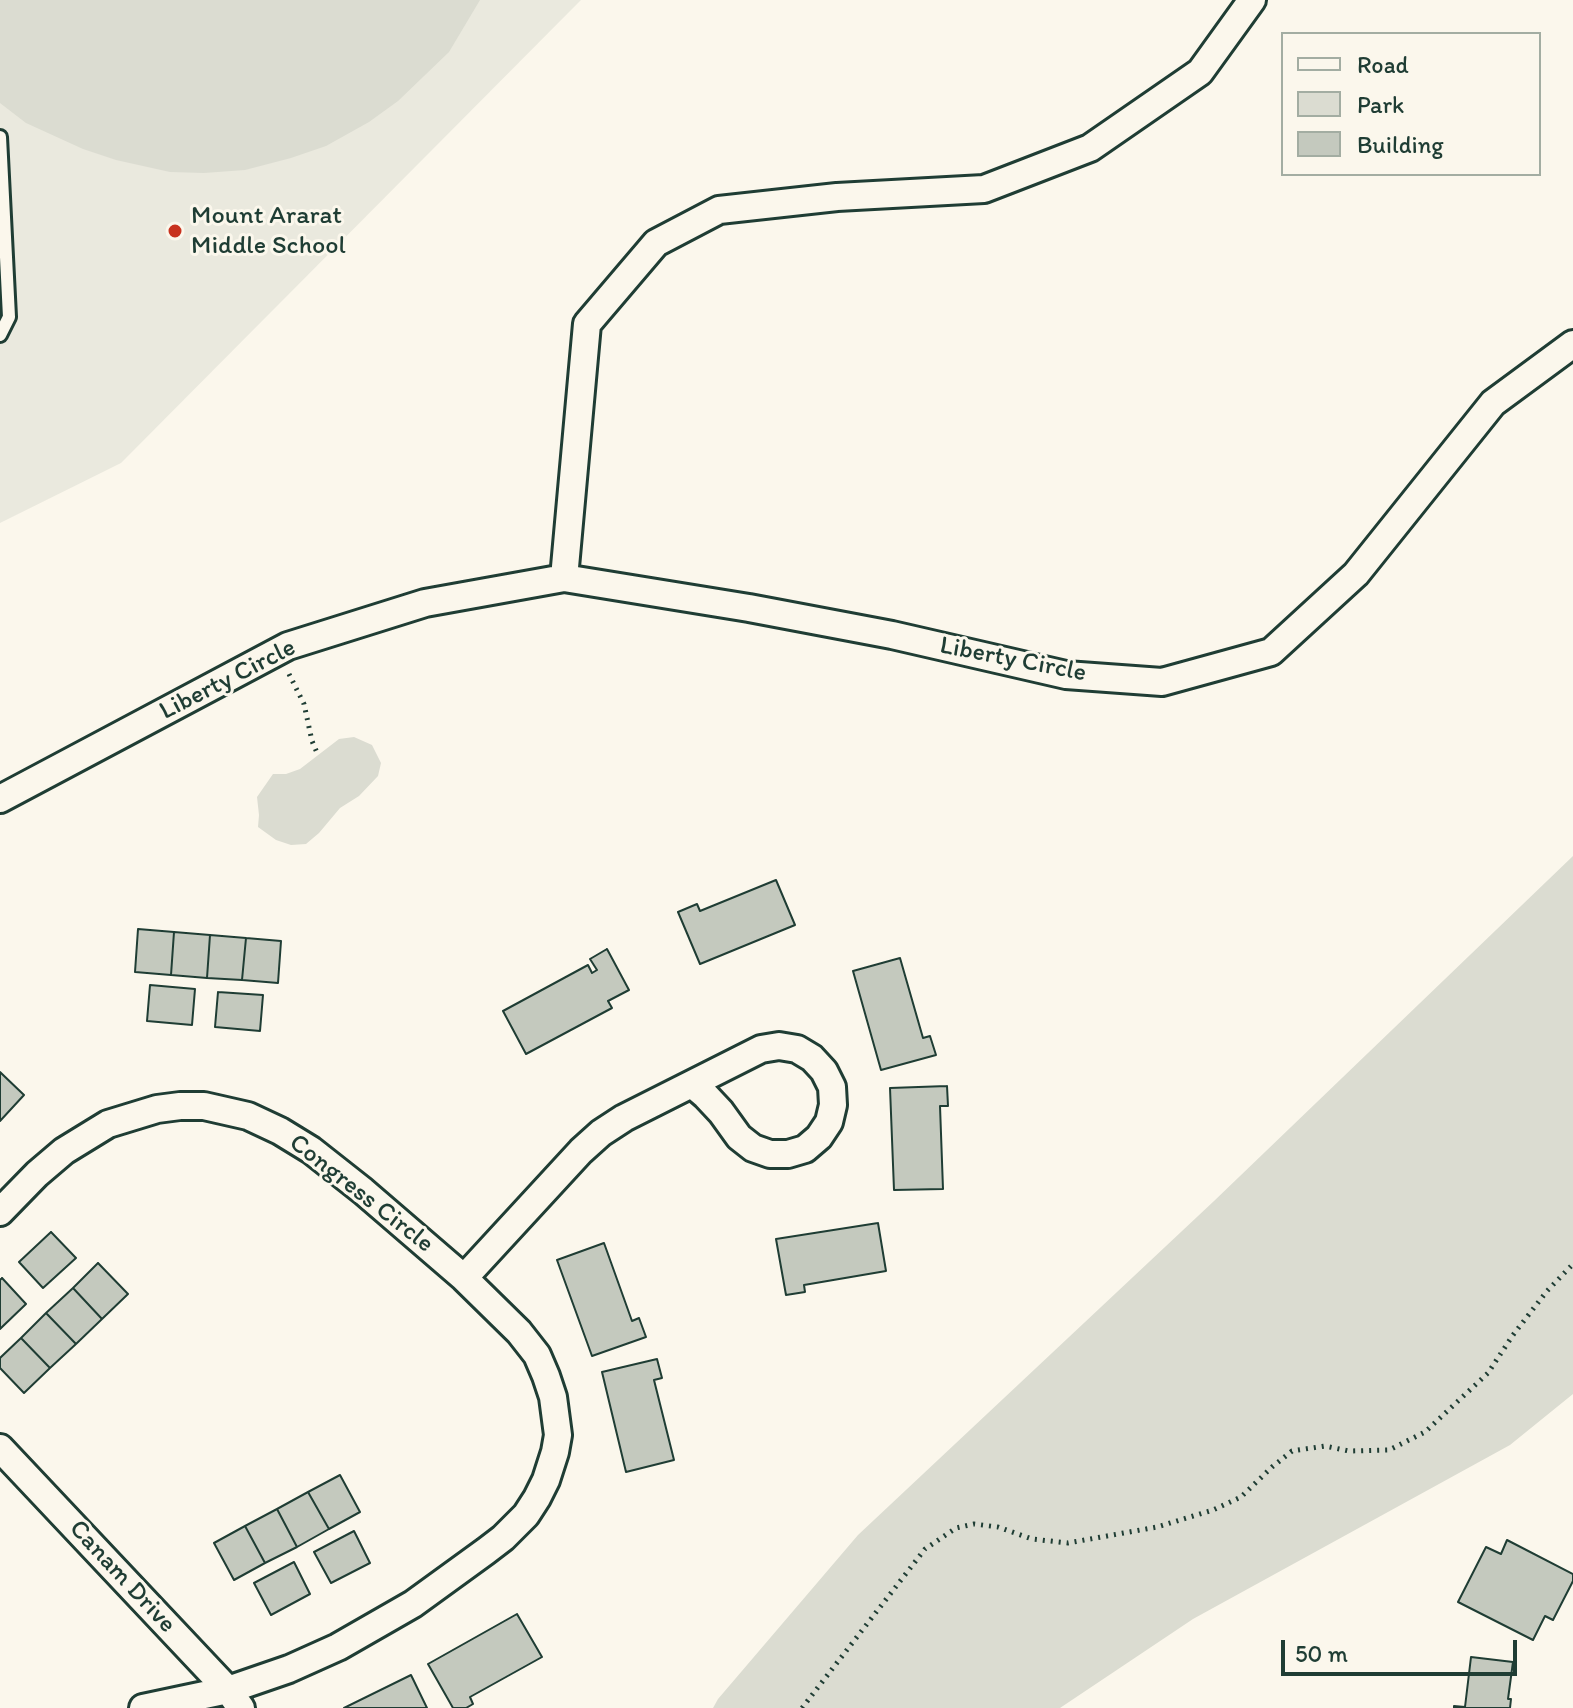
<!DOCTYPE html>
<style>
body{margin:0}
#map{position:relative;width:1573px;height:1708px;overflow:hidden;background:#fbf7ec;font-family:Itim,sans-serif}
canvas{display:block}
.legend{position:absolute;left:1281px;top:32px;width:260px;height:144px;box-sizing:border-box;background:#fbf7ec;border:2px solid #a3ada2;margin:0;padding:10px 14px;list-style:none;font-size:24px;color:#1f3d34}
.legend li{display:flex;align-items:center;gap:16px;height:40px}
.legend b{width:40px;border:2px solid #a3ada2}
.scale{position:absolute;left:1281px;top:1640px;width:236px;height:36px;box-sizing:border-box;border:4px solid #1f3d34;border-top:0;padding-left:10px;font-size:24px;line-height:28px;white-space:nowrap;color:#1f3d34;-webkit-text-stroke:6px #fbf7ec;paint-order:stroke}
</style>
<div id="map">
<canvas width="1573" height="1708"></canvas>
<ul class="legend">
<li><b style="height:10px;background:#fbf7ec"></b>Road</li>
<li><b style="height:22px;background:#dbdcd1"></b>Park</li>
<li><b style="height:22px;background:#c4c9be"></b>Building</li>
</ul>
<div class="scale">50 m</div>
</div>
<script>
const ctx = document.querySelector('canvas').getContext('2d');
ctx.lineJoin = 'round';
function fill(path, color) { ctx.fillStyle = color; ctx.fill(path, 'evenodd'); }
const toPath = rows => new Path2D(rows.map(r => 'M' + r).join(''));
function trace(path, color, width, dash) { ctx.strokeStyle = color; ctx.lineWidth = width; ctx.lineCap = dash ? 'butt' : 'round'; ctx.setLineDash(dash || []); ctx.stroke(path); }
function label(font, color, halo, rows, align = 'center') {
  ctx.font = font + ' Itim,sans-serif'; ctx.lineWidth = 6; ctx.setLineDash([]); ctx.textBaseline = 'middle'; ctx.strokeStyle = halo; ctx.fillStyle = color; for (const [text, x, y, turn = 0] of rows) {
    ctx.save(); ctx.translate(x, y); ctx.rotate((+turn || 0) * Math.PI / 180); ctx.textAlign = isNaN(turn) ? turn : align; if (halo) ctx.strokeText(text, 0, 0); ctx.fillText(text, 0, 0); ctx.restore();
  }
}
fill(toPath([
 [0,0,581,0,121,463,0,523]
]), '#eae9de');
fill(toPath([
 [0,0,480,0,449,52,398,101,369,122,326,146,291,158,245,170,204,173,170,172,116,160,83,149,26,123,0,103],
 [354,737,372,745,381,763,378,776,359,796,340,808,319,833,306,844,291,845,276,840,258,827,259,815,257,797,273,774,286,774,300,769,339,739],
 [1573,856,1573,1394,1510,1445,1193,1619,1060,1708,713,1708,718,1699,858,1535,1214,1201]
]), '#dbdcd1');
const building = toPath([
 [776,880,795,925,700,964,678,912,697,904,700,911,776,880],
 [138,929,174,932,171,975,135,972,138,929],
 [174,932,210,935,207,978,171,975,174,932],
 [210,935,246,938,242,980,207,978,210,935],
 [246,938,281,941,278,983,242,980,246,938],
 [607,949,629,990,608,1001,612,1008,526,1054,503,1011,588,965,592,973,597,970,590,959,607,949],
 [900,958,923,1038,930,1036,936,1055,881,1070,853,971,900,958],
 [150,985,195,989,192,1025,147,1021,150,985],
 [218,992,263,995,260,1031,215,1027,218,992],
 [0,1072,24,1095,0,1121,0,1072],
 [947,1086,948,1106,940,1106,943,1189,894,1190,890,1088,947,1086],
 [878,1223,886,1271,804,1285,805,1292,786,1295,776,1239,878,1223],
 [51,1232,76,1258,43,1288,19,1262,51,1232],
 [604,1243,632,1321,639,1318,646,1337,592,1356,557,1260,604,1243],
 [98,1263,128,1294,102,1319,73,1288,98,1263],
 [2,1278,26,1304,0,1329,0,1280,2,1278],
 [73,1288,102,1319,76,1344,46,1313,73,1288],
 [46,1313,76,1344,50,1368,21,1338,46,1313],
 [21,1338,50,1368,24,1393,0,1368,0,1358,21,1338],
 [657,1359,662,1378,654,1380,674,1460,626,1472,602,1372,657,1359],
 [340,1475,360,1512,329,1529,308,1492,340,1475],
 [308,1492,329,1529,297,1547,277,1509,308,1492],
 [277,1509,297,1547,265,1563,245,1526,277,1509],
 [245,1526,265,1563,234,1580,214,1543,245,1526],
 [354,1531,370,1563,331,1583,314,1552,354,1531],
 [1507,1540,1573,1574,1573,1581,1553,1620,1545,1616,1533,1640,1458,1602,1486,1547,1501,1554,1507,1540],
 [294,1562,310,1594,271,1615,254,1583,294,1562],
 [517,1614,542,1657,470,1697,473,1704,466,1708,453,1708,428,1664,517,1614],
 [1471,1657,1513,1662,1508,1699,1511,1699,1510,1708,1454,1708,1454,1706,1465,1707,1471,1657],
 [411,1675,427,1708,344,1708,411,1675]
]);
fill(building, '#c4c9be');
trace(building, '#1f3d34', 2);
const service = toPath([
 [0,137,9,317,0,335]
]);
const minor = toPath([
 [1252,0,1200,72,1090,148,984,189,837,197,719,210,656,243,587,324,564,578,749,608,892,635,1066,675,1162,682,1271,652,1356,574,1493,403,1573,344],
 [0,799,288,646,425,603,564,578],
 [0,1212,37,1174,64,1151,108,1124,157,1109,180,1106,204,1106,248,1116,280,1131,311,1150,363,1191,464,1278,519,1332,537,1355,546,1376,553,1397,558,1435,555,1452,546,1480,537,1498,526,1515,503,1538,486,1551,413,1604,338,1647,289,1669,228,1690,143,1708],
 [464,1278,581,1151,601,1133,624,1118,761,1049,779,1046,797,1049,812,1058,824,1071,832,1087,833,1105,829,1122,819,1137,805,1149,788,1154,770,1154,753,1148,739,1137,721,1112,706,1096,692,1084],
 [0,1448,228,1690,241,1708]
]);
trace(service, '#1f3d34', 18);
trace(minor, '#1f3d34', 32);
trace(toPath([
 [289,674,304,704,312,741,318,755],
 [802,1708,925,1549,956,1528,974,1524,998,1527,1032,1539,1068,1543,1157,1527,1213,1510,1241,1497,1272,1467,1292,1451,1325,1446,1349,1451,1389,1450,1425,1432,1488,1373,1513,1335,1547,1291,1573,1264]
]), '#1f3d34', 5, [2, 6]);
trace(service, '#fbf7ec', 12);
trace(minor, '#fbf7ec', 26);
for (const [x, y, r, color] of [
 [175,231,8,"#c8321e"]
]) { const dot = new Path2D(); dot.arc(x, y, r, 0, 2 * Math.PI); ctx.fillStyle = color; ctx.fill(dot); trace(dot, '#fbf7ec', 3); }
label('26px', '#1f3d34', '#fbf7ec', [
 ["Mount Ararat",191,216],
 ["Middle School",191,246]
], 'left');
label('26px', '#1f3d34', '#fbf7ec', [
 ["Liberty Circle",1013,660,11],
 ["Liberty Circle",228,680,-27],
 ["Congress Circle",361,1194,38],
 ["Canam Drive",122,1577,47]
]);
</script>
